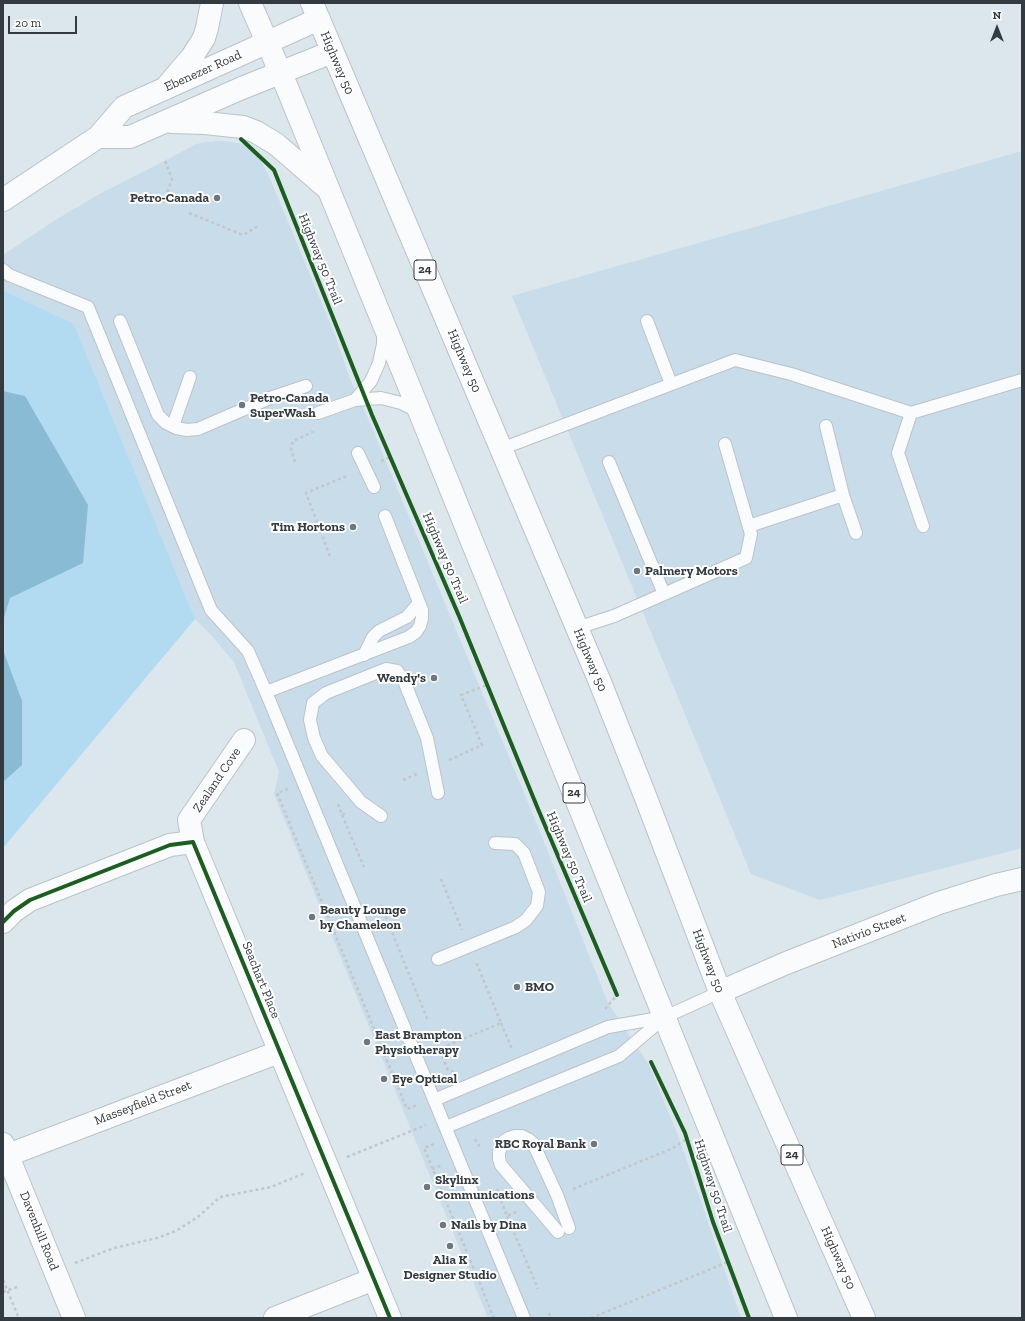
<!DOCTYPE html>
<style>
body{margin:0}
#map{position:relative;width:1025px;height:1321px;overflow:hidden;background:#dbe6ed;font-family:"Zilla Slab",serif}
canvas{display:block}
.frame{position:absolute;inset:0;border:4px solid #333b40;pointer-events:none}
.north{position:absolute;left:977px;top:8px;width:40px;height:40px;-webkit-text-stroke:3px #fff;paint-order:stroke;rotate:0deg;font-size:11px;font-weight:700;line-height:16px;text-align:center;color:#333b40}
.north::after{content:'';display:block;margin:auto;width:14px;height:18px;background:#333b40;clip-path:polygon(50% 0,100% 100%,50% 72%,0 100%)}
.scale{position:absolute;left:8px;top:16px;width:69px;height:18px;box-sizing:border-box;border:2px solid #333b40;border-top:0;padding-left:5px;font-size:12px;line-height:14px;white-space:nowrap;color:#333b40;-webkit-text-stroke:3px #fff;paint-order:stroke}
</style>
<div id="map">
<canvas width="1025" height="1321"></canvas>
<div class="frame"></div>
<div class="north">N</div>
<div class="scale">20 m</div>
</div>
<script>
const ctx = document.querySelector('canvas').getContext('2d');
ctx.lineJoin = 'round';
function fill(path, color) { ctx.fillStyle = color; ctx.fill(path, 'evenodd'); }
const toPath = rows => new Path2D(rows.map(r => 'M' + r).join(''));
function trace(path, color, width, dash) { ctx.strokeStyle = color; ctx.lineWidth = width; ctx.lineCap = dash ? 'butt' : 'round'; ctx.setLineDash(dash || []); ctx.stroke(path); }
function label(font, color, halo, rows, align = 'center') {
  ctx.font = font + ' "Zilla Slab",serif'; ctx.lineWidth = 4; ctx.setLineDash([]); ctx.textBaseline = 'middle'; ctx.strokeStyle = halo; ctx.fillStyle = color; for (const [text, x, y, turn = 0] of rows) {
    ctx.save(); ctx.translate(x, y); ctx.rotate((+turn || 0) * Math.PI / 180); ctx.textAlign = isNaN(turn) ? turn : align; if (halo) ctx.strokeText(text, 0, 0); ctx.fillText(text, 0, 0); ctx.restore();
  }
}
fill(toPath([
 [225,141,246,145,252,150,259,157,269,176,335,335,350,379,367,416,454,625,536,822,608,1003,649,1065,679,1138,741,1318,488,1318,274,794,279,772,234,662,212,636,195,619,74,324,3,290,3,255,57,219,96,196,162,162,197,144,205,142],
 [1022,151,1022,848,820,900,751,874,512,296]
]), '#c9dce9');
fill(toPath([
 [3,290,74,324,195,619,3,848]
]), '#b2dbf2');
fill(toPath([
 [3,391,25,396,88,505,83,563,10,598,3,621],
 [3,650,22,701,22,765,3,782]
]), '#8abbd5');
const lane = toPath([
 [3,270,9,275,88,307,211,610,248,651,266,692,524,1318],
 [120,321,158,415,166,423,176,428,187,430,198,429,270,398,306,386],
 [647,321,671,384],
 [355,400,371,381,379,363,383,344,383,333],
 [318,413,355,400,381,398,401,403,419,412],
 [911,413,898,453,923,526],
 [173,426,190,377],
 [826,426,843,495],
 [501,449,735,360,791,374,911,413,1022,380],
 [358,453,374,487],
 [609,462,664,594],
 [749,526,843,495,856,533],
 [577,628,614,616,746,558,751,534,725,444],
 [364,655,373,637,379,631,407,617,419,603],
 [266,692,409,637,416,632,420,626,422,618,422,610,385,516],
 [381,816,361,802,322,756,314,738,310,720,313,703,326,693,386,669,397,671,404,681,427,738,438,793],
 [438,959,516,927,526,920,537,906,539,892,524,853,515,844,495,843],
 [434,1100,608,1027,665,1017,720,992],
 [446,1127,619,1056,664,1018],
 [558,1232,501,1165,499,1159,499,1152,504,1141,509,1138,515,1136,522,1136,528,1139,533,1143,557,1195,569,1228]
]);
const street = toPath([
 [193,842,189,820,244,740],
 [3,922,14,911,30,900,170,845,193,842,390,1318],
 [720,992,784,964,939,903,996,885,1022,879],
 [3,1144,74,1318],
 [8,1155,279,1052],
 [275,1318,374,1279]
]);
const secondary = toPath([
 [168,85,192,57,204,38,207,28,212,3],
 [172,122,205,123,243,127,256,132,276,144,328,189],
 [98,137,130,137,242,88,332,52],
 [3,200,98,137,124,107,319,19]
]);
const primary = toPath([
 [250,3,288,90,420,413,786,1318],
 [312,3,600,682,644,793,720,992,864,1318]
]);
trace(lane, '#bbc3c9', 14);
trace(street, '#bbc3c9', 24);
trace(secondary, '#bbc3c9', 24);
trace(primary, '#bbc3c9', 24);
trace(toPath([
 [163,203,172,179,164,158],
 [189,213,243,235,260,225],
 [381,461,390,457],
 [295,462,291,449,293,441,315,431],
 [330,556,306,493,349,475],
 [449,760,482,745,461,695,487,685],
 [403,780,417,774],
 [288,789,277,793,407,1109,417,1105,417,1106],
 [338,804,342,815,347,812],
 [342,815,364,867],
 [441,879,462,930],
 [381,905,428,1021],
 [605,1009,617,995],
 [501,1023,512,1049],
 [454,1072,448,1070,440,1051,444,1047,501,1023,476,962],
 [397,1085,408,1081],
 [475,1139,481,1149],
 [434,1144,424,1148,494,1318],
 [347,1157,426,1125],
 [432,1169,443,1165],
 [497,1189,507,1216,518,1211],
 [573,1189,671,1149,687,1139],
 [507,1216,538,1289],
 [75,1263,114,1248,157,1238,176,1231,199,1216,220,1197,271,1187,305,1173],
 [3,1280,18,1316],
 [3,1292,17,1287],
 [549,1313,551,1318],
 [591,1318,728,1262]
]), '#c4c7ca', 2.5, [3, 3]);
trace(lane, '#fafbfc', 12);
trace(street, '#fafbfc', 22);
trace(secondary, '#fafbfc', 22);
trace(primary, '#fafbfc', 22);
trace(toPath([
 [241,139,274,170,372,415,459,616,538,809,617,995],
 [3,922,14,911,30,900,170,845,193,842,390,1318],
 [651,1062,685,1133,713,1222,749,1318]
]), '#1b5e20', 4);
for (const [x, y, r, color] of [
 [217,198,4,"#6e777d"],
 [242,405,4,"#6e777d"],
 [353,527,4,"#6e777d"],
 [637,571,4,"#6e777d"],
 [434,678,4,"#6e777d"],
 [312,917,4,"#6e777d"],
 [517,987,4,"#6e777d"],
 [367,1042,4,"#6e777d"],
 [384,1079,4,"#6e777d"],
 [594,1144,4,"#6e777d"],
 [427,1187,4,"#6e777d"],
 [443,1225,4,"#6e777d"],
 [450,1246,4,"#6e777d"]
]) { const dot = new Path2D(); dot.arc(x, y, r, 0, 2 * Math.PI); ctx.fillStyle = color; ctx.fill(dot); trace(dot, '#fff', 1.5); }
for (const [x, y, w] of [
 [425,270,22],
 [574,793,22],
 [792,1155,22]
]) { const box = new Path2D(); box.roundRect(x - w / 2, y - 10, w, 20, 3); ctx.fillStyle = '#fff'; ctx.fill(box); trace(box, '#333b40', 1); }
label('bold 12px', '#333b40', null, [
 ["24",425,270],
 ["24",574,793],
 ["24",792,1155]
]);
label('13px', '#333b40', '#fff', [
 ["Highway 50",337,63,67],
 ["Ebenezer Road",203,71,-24],
 ["Highway 50 Trail",320,259,68],
 ["Highway 50",464,361,67],
 ["Highway 50 Trail",445,558,67],
 ["Highway 50",590,660,67],
 ["Zealand Cove",217,780,-56],
 ["Highway 50 Trail",569,857,67],
 ["Nativio Street",869,931,-21],
 ["Highway 50",708,961,69],
 ["Seachart Place",261,980,68],
 ["Masseyfield Street",143,1103,-21],
 ["Highway 50 Trail",713,1186,72],
 ["Davenhill Road",39,1231,68],
 ["Highway 50",838,1258,66]
]);
label('bold 13px', '#333b40', '#fff', [
 ["Petro-Canada",209,198,"right"],
 ["Petro-Canada",250,398],
 ["SuperWash",250,413],
 ["Tim Hortons",345,527,"right"],
 ["Palmery Motors",645,571],
 ["Wendy's",426,678,"right"],
 ["Beauty Lounge",320,910],
 ["by Chameleon",320,925],
 ["BMO",525,987],
 ["East Brampton",375,1035],
 ["Physiotherapy",375,1050],
 ["Eye Optical",392,1079],
 ["RBC Royal Bank",586,1144,"right"],
 ["Skylinx",435,1180],
 ["Communications",435,1195],
 ["Nails by Dina",451,1225],
 ["Alia K",450,1260,"center"],
 ["Designer Studio",450,1275,"center"]
], 'left');
</script>
